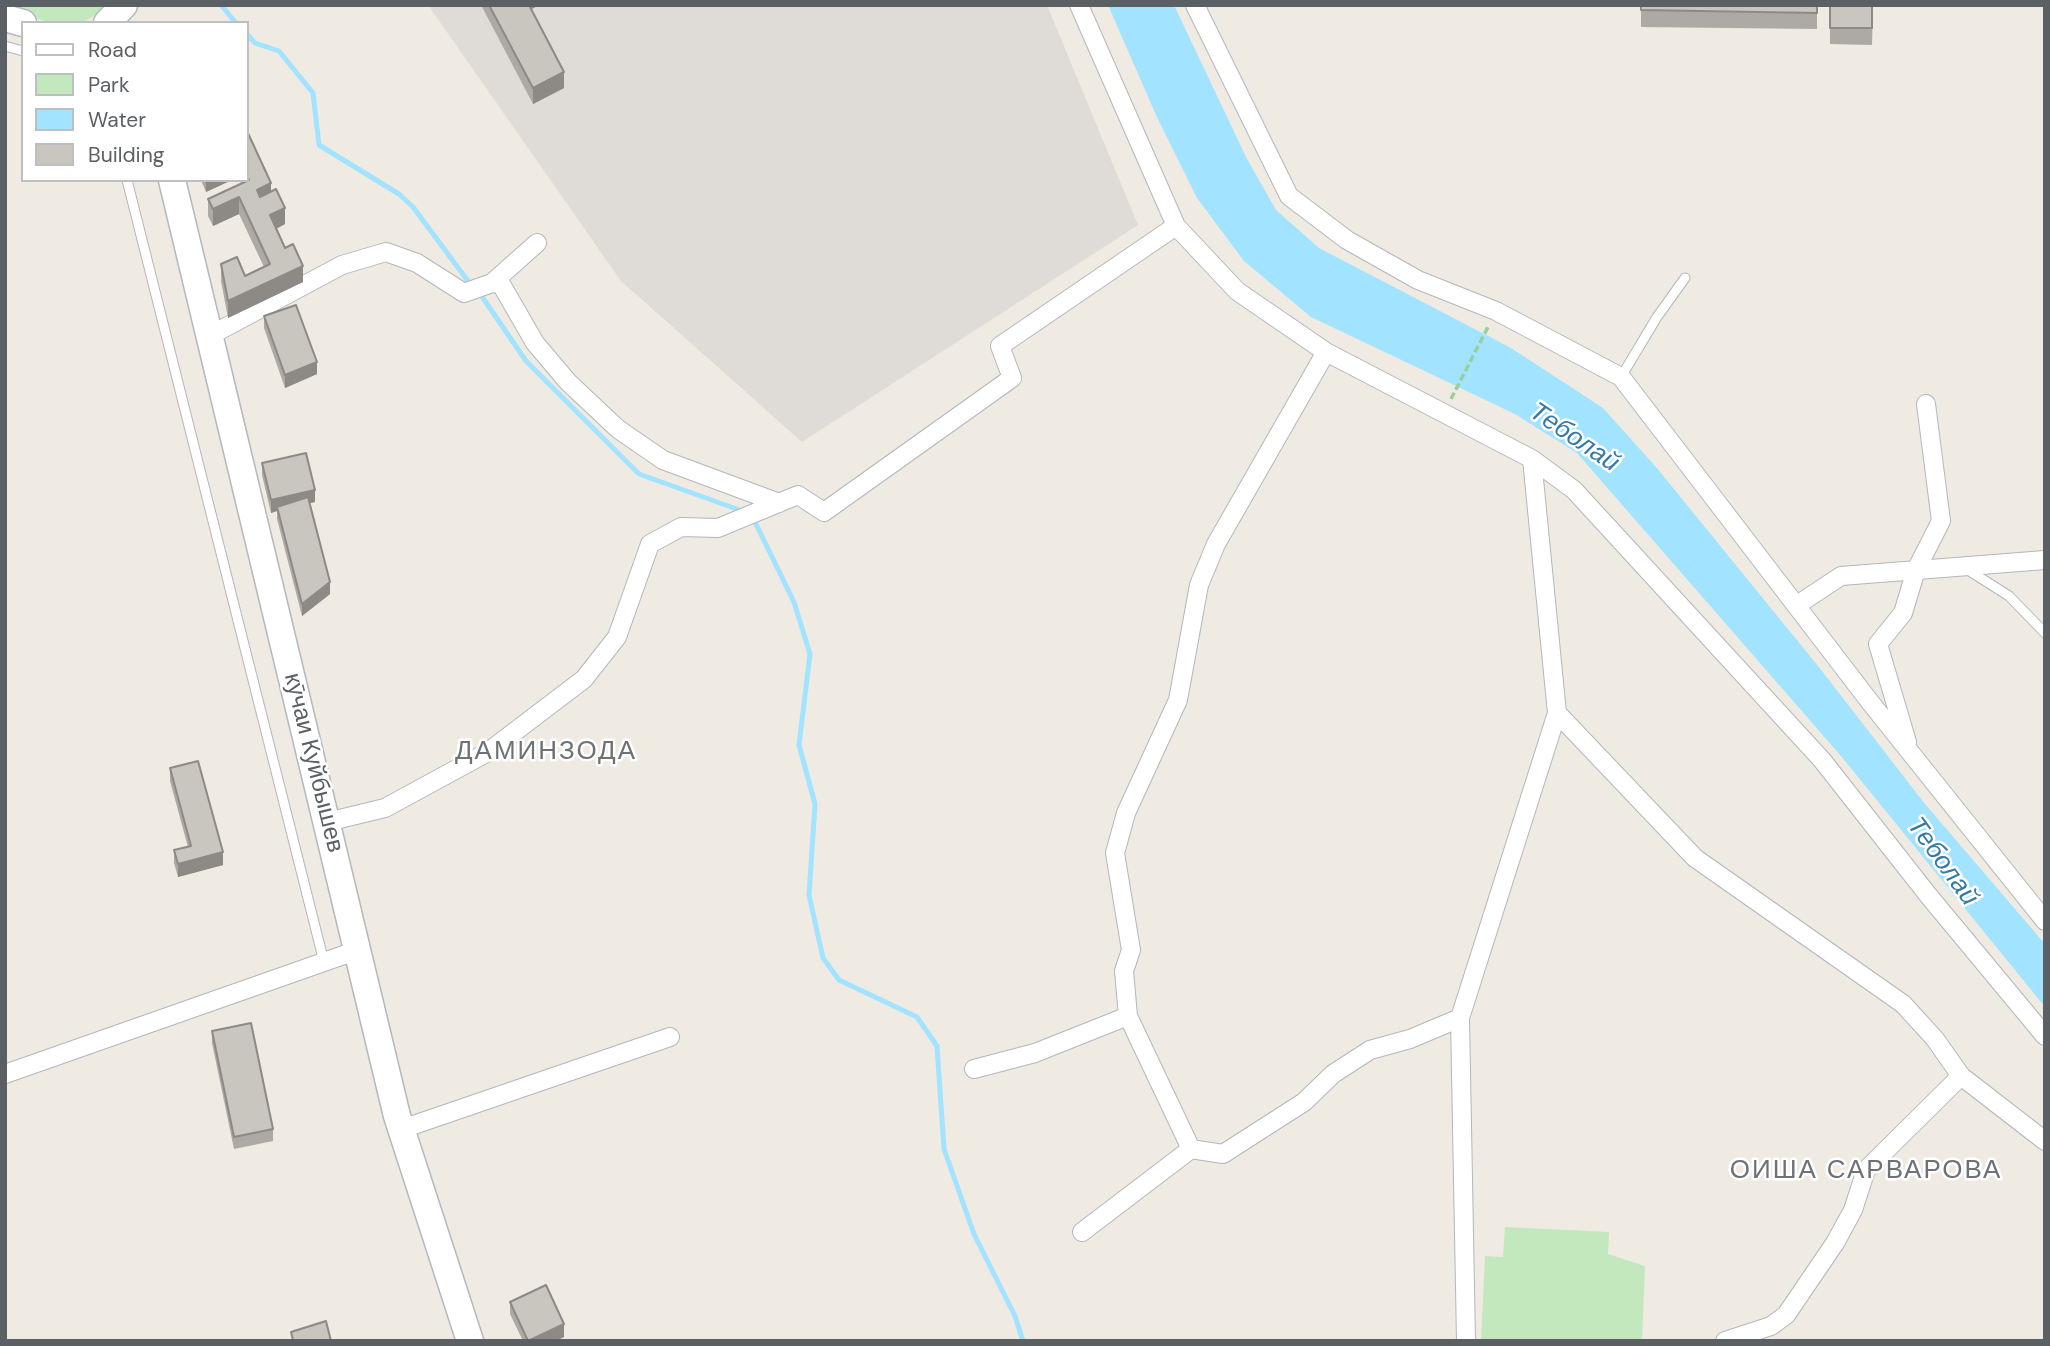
<!DOCTYPE html>
<meta charset="utf-8">
<style>
body{margin:0}
#map{position:relative;width:2050px;height:1346px;overflow:hidden;background:#efeae2;font-family:"DM Sans",sans-serif}
canvas{display:block}
.frame{position:absolute;inset:0;border:7px solid #5b6064;pointer-events:none}
.legend{position:absolute;left:21px;top:21px;width:228px;height:161px;box-sizing:border-box;background:#fff;border:2px solid #bdbfc1;margin:0;padding:9px 12px;list-style:none;font-size:21px;color:#5b6064}
.legend li{display:flex;align-items:center;gap:14px;height:35px}
.legend b{width:35px;border:2px solid #bdbfc1}
</style>
<div id="map">
<canvas width="2050" height="1346"></canvas>
<div class="frame"></div>
<ul class="legend">
<li><b style="height:9px;background:#fff"></b>Road</li>
<li><b style="height:19px;background:#c3e8bd"></b>Park</li>
<li><b style="height:19px;background:#a2e3ff"></b>Water</li>
<li><b style="height:19px;background:#c9c5bf"></b>Building</li>
</ul>
</div>
<script>
const ctx = document.querySelector('canvas').getContext('2d');
ctx.lineJoin = 'round';
function fill(path, color) { ctx.fillStyle = color; ctx.fill(path, 'evenodd'); }
const toPath = rows => new Path2D(rows.map(r => 'M' + r).join(''));
function trace(path, color, width, dash) { ctx.strokeStyle = color; ctx.lineWidth = width; ctx.lineCap = dash ? 'butt' : 'round'; ctx.setLineDash(dash || []); ctx.stroke(path); }
function label(font, color, halo, rows, align = 'center') {
  ctx.font = font + ' "DM Sans",sans-serif'; ctx.lineWidth = 5; ctx.setLineDash([]); ctx.textBaseline = 'middle'; ctx.strokeStyle = halo; ctx.fillStyle = color; for (const [text, x, y, turn = 0] of rows) {
    ctx.save(); ctx.translate(x, y); ctx.rotate((+turn || 0) * Math.PI / 180); ctx.textAlign = isNaN(turn) ? turn : align; if (halo) ctx.strokeText(text, 0, 0); ctx.fillText(text, 0, 0); ctx.restore();
  }
}
fill(toPath([
 [428,5,1047,5,1138,225,802,442,621,281]
]), '#dfdcd7');
fill(toPath([
 [5,5,104,5,100,12,82,23,52,23,5,10],
 [1505,1227,1609,1232,1608,1254,1645,1266,1642,1341,1481,1341,1485,1256,1503,1257]
]), '#c3e8bd');
fill(toPath([
 [1108,5,1174,5,1246,157,1276,210,1319,248,1511,348,1603,408,1656,467,1818,666,1925,804,2045,944,2045,1007,1841,756,1577,453,1515,414,1311,317,1244,261,1197,198,1156,115]
]), '#a2e3ff');
trace(toPath([
 [221,5,236,23],
 [247,34,255,43,279,51,313,93,319,145,399,194,413,207,468,281],
 [483,298,526,361,639,474,745,512],
 [753,518,794,602,810,654,799,745,815,804,809,895,823,958,839,980,917,1017,937,1046,944,1149,974,1234,1015,1316,1023,1341]
]), '#a2e3ff', 5);
const lane = toPath([
 [5,46,23,51],
 [127,180,324,962],
 [1621,377,1657,317,1685,278],
 [1965,568,2009,596,2045,633]
]);
const street = toPath([
 [1079,5,1176,226,1237,291,1326,352,1532,459,1557,713,1695,858,1903,1004,1935,1039,1961,1076,2045,1141],
 [1195,5,1289,196,1347,240,1418,280,1496,311,1621,377,1870,702,2045,921],
 [492,283,537,243],
 [211,335,342,265,386,252,417,263,464,293,492,283,501,284,535,343,568,382,618,429,663,460,779,503],
 [1532,459,1574,490,1822,760,1928,895,2045,1036],
 [1797,605,1841,576,2045,560],
 [1907,742,1878,644,1903,613,1916,570,1941,521,1926,404],
 [327,822,385,808,488,752,584,679,617,637,650,544,681,527,718,528,798,495,824,512,1012,378,1000,346,1176,226],
 [974,1069,1035,1053,1128,1016],
 [5,1074,358,950],
 [402,1129,670,1037],
 [1191,1149,1128,1016,1124,971,1131,950,1115,853,1126,813,1178,700,1199,585,1216,544,1326,352],
 [1082,1232,1191,1149,1223,1154,1304,1102,1333,1074,1370,1050,1410,1039,1460,1018],
 [1466,1341,1460,1018,1557,713],
 [1725,1341,1771,1326,1786,1315,1835,1243,1853,1210,1866,1170,1961,1076]
]);
const secondary = toPath([
 [5,18,23,23],
 [107,23,124,5],
 [172,180,397,1116,470,1341]
]);
trace(lane, '#b3b7bb', 11);
trace(street, '#b3b7bb', 20);
trace(secondary, '#b4b9be', 29);
trace(toPath([
 [1451,399,1489,325]
]), '#98cea0', 3.5, [7, 3.5]);
trace(lane, '#fff', 9);
trace(street, '#fff', 18);
trace(secondary, '#fff', 26);
fill(toPath([
 [481,5,539,5,531,9,564,88,533,104],
 [1641,5,1817,5,1817,29,1641,27],
 [1830,5,1873,5,1872,45,1830,44],
 [247,131,285,224,276,229,303,282,228,318,221,281,221,264,245,276,264,267,239,214,213,226,208,216,208,199,242,183,241,180,247,180],
 [201,180,232,180,206,192],
 [264,316,317,374,285,388,264,328],
 [262,463,315,502,310,503,330,594,302,616,277,519,277,511,271,513,262,475],
 [170,768,223,865,178,877,174,863,174,850,188,847,170,781],
 [212,1031,273,1129,273,1141,234,1149,212,1043],
 [510,1302,564,1337,555,1341,523,1341,510,1314]
]), '#ada9a4');
fill(toPath([
 [525,5,539,5,525,13],
 [564,72,564,88,533,104,533,88],
 [206,180,232,180,206,192],
 [271,183,271,200,257,206,257,190],
 [239,197,239,214,213,226,213,209],
 [285,208,285,224,270,232,270,215],
 [303,266,303,282,228,318,228,301],
 [317,362,317,374,285,388,285,375],
 [315,490,315,502,278,511,277,507,277,511,271,513,271,500],
 [330,582,330,594,302,616,302,604],
 [223,852,223,865,178,877,178,864],
 [564,1324,564,1337,555,1341,528,1341]
]), '#8d8a86');
const building = toPath([
 [489,5,529,5,564,72,533,88,489,5],
 [1641,5,1817,5,1817,13,1641,10,1641,5],
 [1830,5,1872,5,1872,28,1830,28,1830,5],
 [247,131,271,183,257,190,260,197,276,189,285,208,270,215,285,248,293,244,303,266,228,301,221,264,237,257,245,276,270,264,239,197,213,209,208,199,249,180,247,176,247,131],
 [296,305,317,362,285,375,264,316,296,305],
 [306,453,315,490,271,500,262,463,306,453],
 [308,497,330,582,302,604,277,507,308,497],
 [198,761,223,852,178,864,174,850,191,846,170,768,198,761],
 [251,1023,273,1129,234,1137,212,1031,251,1023],
 [546,1285,564,1324,528,1341,510,1302,546,1285],
 [326,1321,331,1341,289,1341,293,1340,291,1332,326,1321]
]);
fill(building, '#c9c5bf');
trace(building, '#8d8a86', 2);
label('24px', '#5b6064', '#fff', [
 ["кӯчаи Куйбышев",313,763,76]
]);
label('italic 26px', '#347aa5', '#fff', [
 ["Теболай",1574,438,34],
 ["Теболай",1942,862,54]
]);
ctx.letterSpacing = '2px';
label('26px', '#6c7276', '#fff', [
 ["ДАМИНЗОДА",546,752],
 ["ОИША САРВАРОВА",1866,1171]
]);
ctx.letterSpacing = '0px';
</script>
